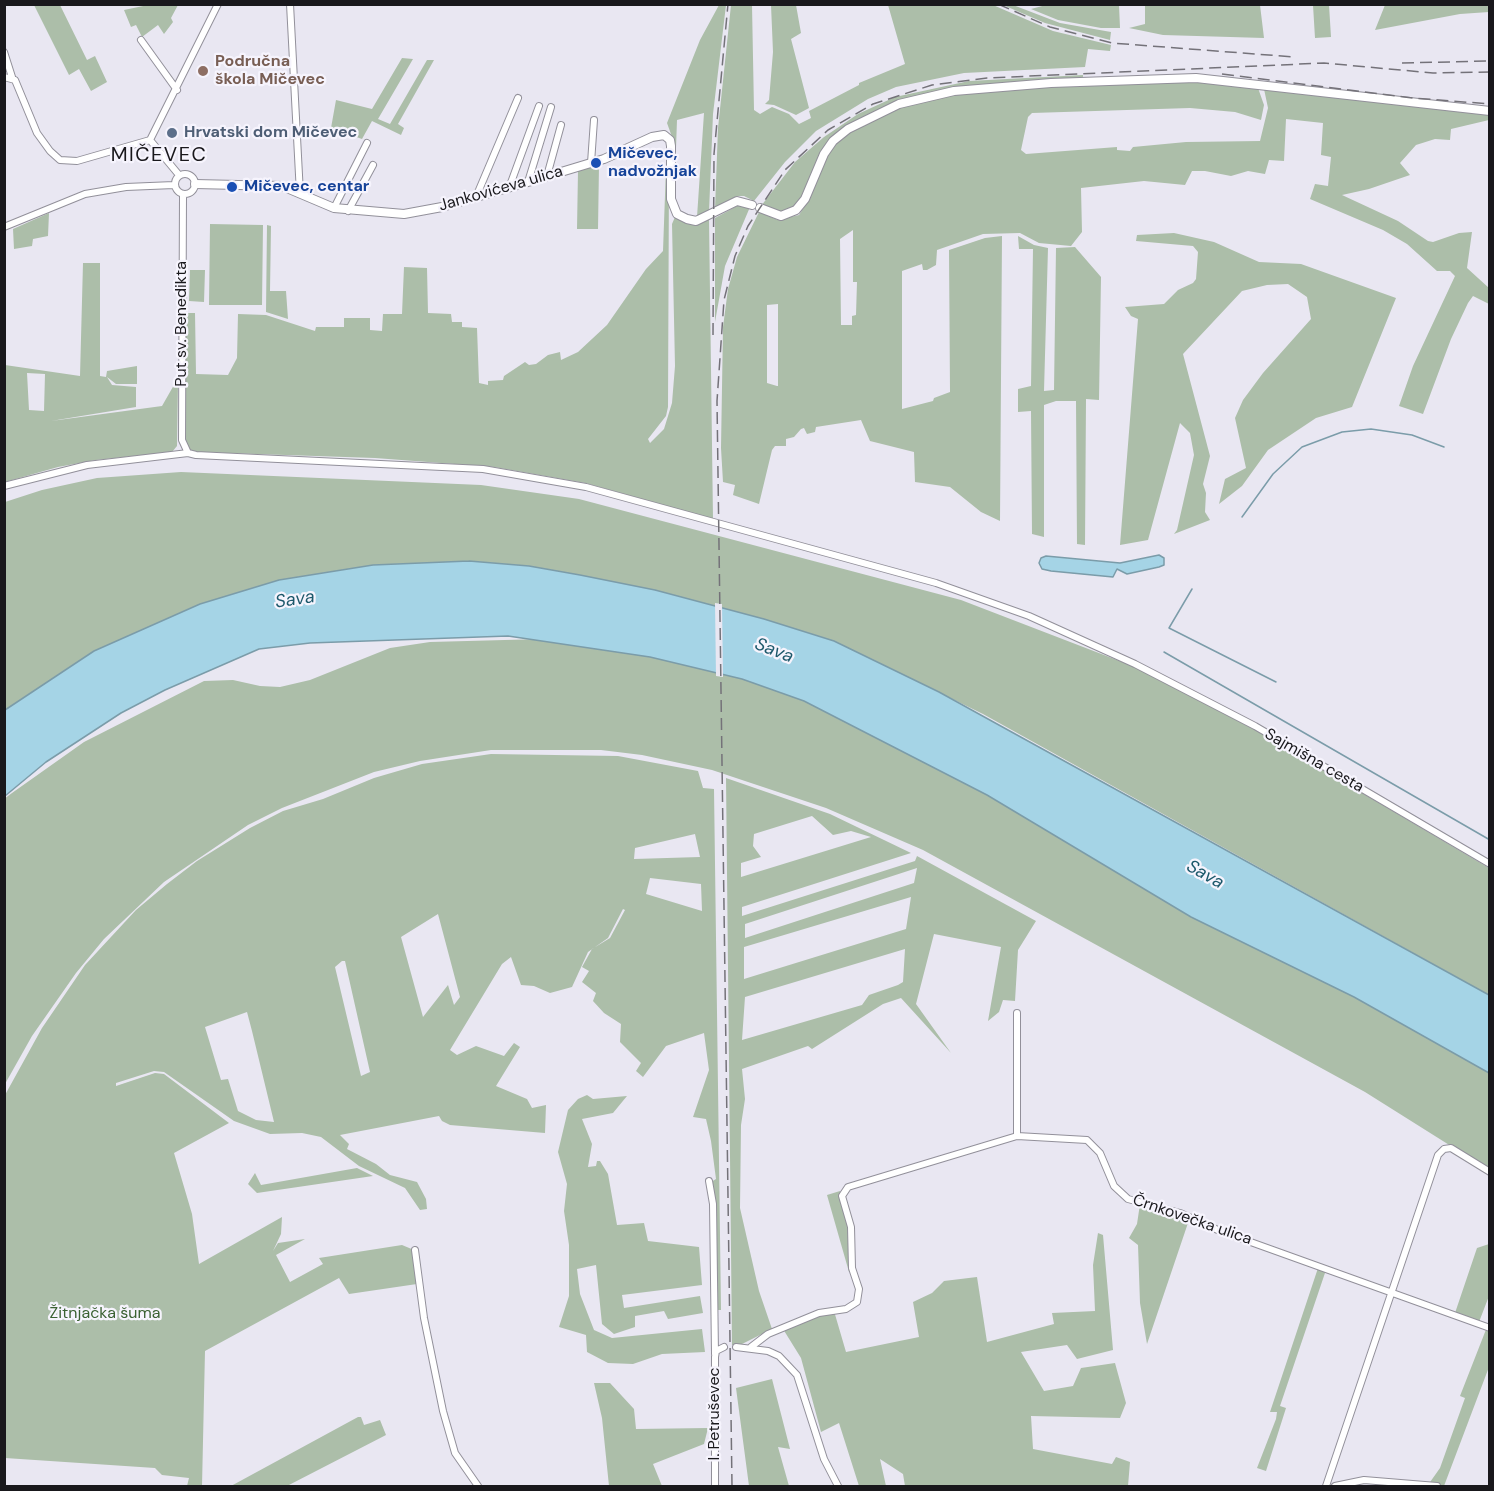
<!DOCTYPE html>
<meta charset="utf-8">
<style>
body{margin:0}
#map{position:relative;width:1494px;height:1491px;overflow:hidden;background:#e9e7f2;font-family:"DM Sans",sans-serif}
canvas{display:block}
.frame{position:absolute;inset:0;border:6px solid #19181c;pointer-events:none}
</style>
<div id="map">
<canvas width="1494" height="1491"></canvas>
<div class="frame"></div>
</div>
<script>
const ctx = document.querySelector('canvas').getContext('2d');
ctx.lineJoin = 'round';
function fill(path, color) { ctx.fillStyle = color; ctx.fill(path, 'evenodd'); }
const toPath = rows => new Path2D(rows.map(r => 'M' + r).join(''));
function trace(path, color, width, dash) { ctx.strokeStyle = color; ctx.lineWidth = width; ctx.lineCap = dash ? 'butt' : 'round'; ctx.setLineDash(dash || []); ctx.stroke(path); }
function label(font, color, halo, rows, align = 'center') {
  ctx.font = font + ' "DM Sans",sans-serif'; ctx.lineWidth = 4.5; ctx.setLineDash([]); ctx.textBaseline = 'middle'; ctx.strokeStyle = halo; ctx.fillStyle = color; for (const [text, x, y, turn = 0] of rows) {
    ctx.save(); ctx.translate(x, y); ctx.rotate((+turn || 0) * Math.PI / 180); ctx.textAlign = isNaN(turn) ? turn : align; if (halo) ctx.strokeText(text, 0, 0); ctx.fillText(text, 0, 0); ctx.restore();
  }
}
fill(toPath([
 [34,5,60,5,87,60,95,56,107,82,91,91,79,69,69,75],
 [148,5,178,5,171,18,173,22,164,34,158,25,142,37,136,25,131,27,124,10],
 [719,5,726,5,713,114,709,212,697,217,704,113,677,120,676,148,667,123,700,40],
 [731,5,752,5,754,110,760,114,772,107,789,114,799,124,811,118,809,111,859,85,859,83,905,64,888,5,993,5,1053,31,1111,45,1110,51,1088,49,1085,67,964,73,896,87,868,99,816,131,785,162,754,201,744,196,738,196,715,209,718,128],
 [771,5,796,5,801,33,791,39,809,108,796,115,774,105,765,104,769,100,773,52],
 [1003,5,1013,5,1060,23,1111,32,1110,40,1045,23],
 [1046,5,1119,5,1120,28,1101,28,1058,20,1031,9],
 [1145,5,1260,5,1264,38,1163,35,1129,28,1145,24],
 [1313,5,1329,5,1331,37,1315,38],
 [1385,5,1489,5,1489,12,1460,14,1375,30],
 [402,58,413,59,378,119,390,124,427,60,434,60,398,124,404,128,401,135,372,121,362,139,331,128,336,100,372,109],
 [1083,75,1083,80,945,89,897,102,861,119,830,141,818,158,803,196,792,209,781,213,761,206,795,162,824,137,858,114,895,97,969,81],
 [1179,81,1258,88,1264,105,1261,120,1235,112,1190,108,1032,113,1028,117,1021,150,1026,154,1117,147,1117,150,1130,151,1133,147,1186,142,1260,141,1268,108,1264,89,1489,115,1489,120,1451,129,1450,140,1435,139,1416,145,1400,163,1410,175,1369,189,1342,195,1398,221,1428,241,1433,242,1459,233,1472,232,1467,268,1489,288,1489,304,1473,296,1468,303,1451,339,1423,414,1399,406,1413,366,1455,276,1450,271,1437,271,1407,244,1383,230,1310,199,1315,184,1328,186,1331,157,1321,155,1323,123,1286,119,1284,161,1269,160,1265,174,1248,171,1231,176,1205,171,1192,171,1185,185,1144,181,1081,188,1082,232,1071,246,1039,243,1020,233,983,234,937,250,936,265,927,270,923,270,922,264,902,271,902,409,933,401,934,398,950,392,949,250,985,238,1002,236,1000,521,981,512,950,487,915,482,914,452,870,441,861,420,816,427,815,432,807,434,804,428,801,429,794,437,786,439,786,446,775,446,772,450,759,504,733,495,735,485,723,482,721,448,723,327,728,289,737,257,759,212,778,220,799,215,808,201,828,152,836,143,858,126,911,103,981,90],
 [853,230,853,282,857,282,856,315,852,316,852,325,841,325,840,239],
 [778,304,778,386,777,386,767,383,767,305],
 [599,165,598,229,577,229,578,171],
 [666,167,669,167,668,407,666,416,648,439,650,443,664,429,672,403,675,366,672,224,675,217,688,224,709,219,713,519,585,483,494,467,375,458,196,452,188,449,185,444,186,313,195,313,196,374,228,375,237,358,238,314,266,315,315,331,316,327,344,327,344,318,370,318,370,330,382,331,383,314,402,314,404,267,427,268,428,313,451,314,452,322,462,322,462,327,477,328,479,383,488,385,488,381,503,380,504,376,525,362,529,365,536,364,548,355,560,352,561,360,578,352,607,325,646,269,663,251],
 [739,205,750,207,725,266,715,322,715,218],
 [49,213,48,236,33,239,32,246,14,249,13,229],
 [210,224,263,225,262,305,209,305],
 [267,225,271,226,270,291,286,291,288,319,266,312],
 [1174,233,1214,242,1259,262,1301,264,1396,298,1352,407,1316,418,1268,450,1242,486,1219,504,1225,479,1246,468,1235,418,1243,400,1263,373,1311,319,1307,297,1288,284,1267,285,1242,291,1183,354,1210,456,1203,484,1206,493,1205,512,1210,520,1174,534,1177,530,1194,455,1190,433,1180,423,1148,540,1120,545,1138,319,1131,316,1125,307,1164,304,1178,290,1193,283,1196,279,1198,252,1193,246,1136,241,1137,235],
 [1018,236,1034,245,1048,248,1044,391,1054,390,1056,248,1075,247,1101,277,1099,400,1086,399,1085,545,1077,544,1076,401,1056,401,1044,405,1044,537,1032,534,1031,411,1018,412,1018,389,1031,386,1033,249,1019,249],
 [83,263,100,263,100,376,106,377,107,371,137,366,137,384,116,384,107,377,112,385,136,387,136,407,51,421,162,406,174,385,178,384,177,446,172,452,96,460,58,467,5,482,5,365,80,376],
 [27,373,45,374,44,411,29,410],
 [190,270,205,270,204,302,189,301],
 [181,472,481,485,579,499,961,600,1130,665,1252,728,1489,868,1489,995,983,714,834,641,764,619,655,590,580,575,529,566,469,561,373,565,279,580,200,604,94,651,5,710,5,502,42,490,97,478],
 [542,639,650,657,742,679,804,701,987,795,1191,917,1354,997,1477,1066,1489,1073,1489,1170,1365,1092,923,850,826,808,712,770,642,755,601,750,491,750,420,761,374,772,282,808,248,825,164,882,104,939,76,973,32,1036,5,1084,4,799,12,793,84,742,204,681,233,680,260,686,280,687,310,680,390,648,430,642],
 [491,754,618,756,698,771,703,788,714,789,721,1310,714,1310,711,1182,716,1179,711,1141,706,1119,693,1117,709,1070,704,1033,666,1046,643,1077,636,1071,641,1063,620,1042,621,1024,604,1013,593,1001,596,993,582,982,589,971,582,967,592,949,610,938,625,910,623,909,608,938,588,952,572,987,550,993,534,986,521,985,511,957,502,964,450,1050,457,1055,476,1046,504,1056,514,1043,520,1047,496,1086,527,1099,532,1108,546,1105,545,1133,450,1125,442,1121,439,1116,340,1135,349,1144,347,1149,376,1164,390,1175,417,1182,426,1199,427,1209,420,1210,405,1188,359,1166,321,1137,302,1133,270,1134,234,1121,164,1072,154,1071,116,1083,116,1086,155,1073,164,1074,229,1123,174,1153,192,1214,199,1264,282,1217,281,1234,273,1251,278,1243,305,1239,276,1255,290,1282,323,1264,319,1258,402,1245,414,1250,417,1284,349,1294,339,1278,205,1351,202,1486,187,1486,189,1478,162,1475,155,1468,5,1458,5,1095,42,1028,85,965,136,910,167,884,197,861,250,828,283,811,323,799,374,778,422,764],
 [695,834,700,857,634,859,635,848],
 [650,878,701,884,702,911,646,894],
 [438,914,460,997,454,1005,448,985,423,1017,401,937],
 [342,961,345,961,370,1072,361,1076,335,967],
 [247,1012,252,1031,274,1122,256,1120,238,1111,228,1079,221,1080,205,1027],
 [726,778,830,814,911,853,742,907,742,916,915,861,917,856,1036,921,1018,950,1015,1001,1003,1000,999,1012,988,1021,1001,947,934,934,916,1004,951,1053,901,998,883,1004,812,1049,808,1046,742,1069,745,1099,741,1125,740,1208,759,1291,772,1329,740,1345,732,1345],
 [812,816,833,835,851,831,871,837,741,877,741,863,761,857,753,846,754,834],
 [917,868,914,883,745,938,745,924],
 [911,897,906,929,744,979,744,947],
 [905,949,903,982,898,985,869,995,862,1005,742,1040,745,997],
 [587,1095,593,1099,627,1096,613,1113,582,1119,592,1144,588,1167,596,1166,597,1161,600,1161,608,1174,617,1225,644,1223,648,1241,699,1247,702,1285,622,1295,624,1308,700,1296,703,1313,668,1319,664,1311,635,1316,635,1327,614,1334,602,1324,596,1265,577,1269,580,1294,594,1330,612,1338,702,1329,705,1352,662,1354,633,1364,608,1363,587,1352,586,1335,559,1327,569,1296,569,1245,564,1211,567,1184,558,1152,568,1110,578,1099],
 [357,1168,373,1176,257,1193,248,1184,255,1173,261,1185],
 [840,1191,850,1236,849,1272,827,1195],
 [1140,1204,1189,1220,1147,1344,1140,1303,1138,1245,1129,1238,1137,1224],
 [1098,1233,1103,1235,1113,1350,1077,1359,1067,1345,1021,1352,1044,1391,1073,1386,1081,1368,1115,1363,1126,1403,1120,1418,1031,1416,1033,1449,1112,1464,1116,1457,1130,1462,1128,1486,905,1486,903,1474,880,1459,886,1486,859,1486,839,1423,821,1432,801,1358,783,1329,834,1311,846,1352,919,1337,913,1302,932,1293,944,1281,977,1277,987,1342,1054,1324,1052,1313,1095,1311,1093,1265],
 [1489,1244,1489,1296,1479,1322,1455,1313,1477,1248],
 [1318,1268,1326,1270,1280,1406,1286,1408,1266,1471,1257,1468,1276,1419,1277,1412,1270,1412],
 [1487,1327,1489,1328,1489,1367,1444,1486,1428,1485,1440,1468,1465,1398,1460,1396],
 [772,1379,790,1449,778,1447,789,1486,749,1486,736,1388],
 [594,1383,610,1383,634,1409,636,1429,708,1428,704,1444,653,1464,662,1486,609,1486,602,1418],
 [358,1417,361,1417,364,1425,380,1420,386,1435,287,1486,231,1486]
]), '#acbea9');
const water = toPath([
 [1159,555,1164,558,1164,565,1159,567,1127,574,1117,569,1113,577,1051,571,1042,569,1039,563,1041,558,1046,556,1120,563,1159,555],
 [469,561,529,566,580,575,655,590,764,619,834,641,939,692,1489,995,1489,1073,1354,997,1191,917,987,795,804,701,742,679,650,657,508,636,310,643,259,649,165,690,121,713,46,762,5,796,5,710,94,651,200,604,279,580,373,565,469,561]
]);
fill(water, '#a5d4e6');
trace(water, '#7b9ca9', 1.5);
fill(toPath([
 [715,603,722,604,723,677,716,676]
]), '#e9e7f2');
trace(toPath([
 [1242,517,1273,474,1302,447,1342,432,1371,429,1412,435,1444,447],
 [1192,589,1169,628,1276,682],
 [1164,652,1490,840]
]), '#7b9ca9', 1.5);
const minor = toPath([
 [290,4,300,194],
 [141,40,177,90],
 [4,52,12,77],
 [4,77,15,80,37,133,50,151,60,160,77,161,150,140],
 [150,140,218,4],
 [150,140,179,175],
 [591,163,594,120],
 '175 184a10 10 0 1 1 20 0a10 10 0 1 1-20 0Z',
 [547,176,561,125],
 [528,182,551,107],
 [509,188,539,106],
 [183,194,182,440,188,453],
 [476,197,518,98],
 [334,208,367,143],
 [348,211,373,165],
 [4,227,85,194,126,187,174,185],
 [4,486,87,465,188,453,196,455,483,469,586,487,936,583,1029,616,1135,664,1255,726,1490,864],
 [1017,1136,1017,1013],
 [709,1181,713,1204,715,1354],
 [415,1250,424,1318,443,1411,455,1453,478,1486],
 [736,1347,768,1351,779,1356,797,1375,824,1459,838,1486],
 [751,1347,768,1334,819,1313,846,1309,857,1302,859,1289,852,1268,851,1227,842,1196,848,1187,1017,1136,1087,1140,1100,1153,1114,1186,1128,1199,1180,1213,1220,1231,1490,1328],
 [715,1486,715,1357,716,1351,724,1347],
 [1326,1486,1438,1155,1444,1149,1451,1148,1490,1172],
 [1335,1486,1364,1480,1437,1486]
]);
const major = toPath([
 [195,184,282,186,334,208,404,214,442,207,528,182,604,159,652,137,664,135,670,140,671,146,671,199,677,214,687,219,696,221,737,201,752,205],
 [760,208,781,216,796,210,805,199,824,154,833,141,848,129,899,104,954,91,1051,83,1196,78,1490,111]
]);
trace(minor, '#92909a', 8);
trace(major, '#92909a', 10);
trace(minor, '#fff', 6);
trace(major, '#fff', 8);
trace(toPath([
 [998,4,1050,27,1112,43,1294,57],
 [1402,63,1490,61],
 [1222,74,1413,98,1490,104],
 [713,335,714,154,728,4],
 [732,1486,717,401,724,300,735,256,748,226,785,170,828,130,873,104,932,85,987,78,1324,63,1433,73,1490,72]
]), '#747279', 1.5, [12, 6]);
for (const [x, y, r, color] of [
 [203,71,6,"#8d6e63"],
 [172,133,6,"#5c6f8a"],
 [596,163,6,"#1a4fb4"],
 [232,187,6,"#1a4fb4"]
]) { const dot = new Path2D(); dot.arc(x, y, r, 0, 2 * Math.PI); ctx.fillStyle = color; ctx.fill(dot); trace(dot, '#f6f4fd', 2); }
label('bold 16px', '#785e54', '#f6f4fd', [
 ["Područna",215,62],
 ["škola Mičevec",215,80]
], 'left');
label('bold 16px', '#4e5e75', '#f6f4fd', [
 ["Hrvatski dom Mičevec",184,133]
], 'left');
label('bold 16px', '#164399', '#f6f4fd', [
 ["Mičevec,",608,154],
 ["nadvožnjak",608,172],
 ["Mičevec, centar",244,187]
], 'left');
label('16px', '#19181c', '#f6f4fd', [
 ["Jankovićeva ulica",501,189,-16],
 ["Put sv. Benedikta",182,324,-90],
 ["Sajmišna cesta",1314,761,30],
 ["Črnkovečka ulica",1192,1220,19],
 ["I. Petruševec",715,1414,-90]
]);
label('16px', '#3a6132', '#f6f4fd', [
 ["Žitnjačka šuma",105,1314]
]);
label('italic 18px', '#1c586b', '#f6f4fd', [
 ["Sava",295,600,-8],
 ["Sava",774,651,21],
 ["Sava",1205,875,29]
]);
ctx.letterSpacing = '1.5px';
label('20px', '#19181c', '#f6f4fd', [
 ["MIČEVEC",159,156]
]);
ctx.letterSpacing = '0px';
</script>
